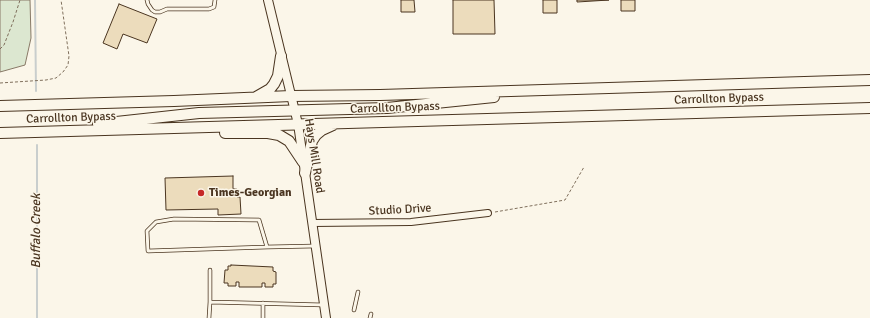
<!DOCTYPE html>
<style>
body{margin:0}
canvas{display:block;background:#fbf6e9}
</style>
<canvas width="870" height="318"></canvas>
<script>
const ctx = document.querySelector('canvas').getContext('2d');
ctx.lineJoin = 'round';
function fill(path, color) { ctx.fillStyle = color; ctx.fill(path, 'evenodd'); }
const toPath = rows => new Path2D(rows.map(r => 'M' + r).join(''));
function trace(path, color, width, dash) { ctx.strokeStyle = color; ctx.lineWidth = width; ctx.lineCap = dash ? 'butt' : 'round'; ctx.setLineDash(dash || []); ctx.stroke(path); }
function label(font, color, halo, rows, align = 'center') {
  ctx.font = font + ' Signika,sans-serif'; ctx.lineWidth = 3; ctx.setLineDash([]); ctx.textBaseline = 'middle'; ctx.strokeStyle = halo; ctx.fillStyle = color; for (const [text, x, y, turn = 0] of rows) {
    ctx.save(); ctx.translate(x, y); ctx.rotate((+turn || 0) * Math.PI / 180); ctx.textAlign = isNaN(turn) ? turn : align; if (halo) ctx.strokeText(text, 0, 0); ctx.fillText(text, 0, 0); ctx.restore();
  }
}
const green = toPath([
 [0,0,30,0,31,38,25,65,0,72,0,0]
]);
fill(green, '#dce7d0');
trace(green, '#887966', 1);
trace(toPath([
 [35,0,36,91],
 [37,145,37,318]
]), '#c9cecd', 2);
const building = toPath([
 [401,0,414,0,415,12,401,12,401,0],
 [453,0,494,0,495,34,453,34,453,0],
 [543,0,557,0,557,13,543,13,543,0],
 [577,0,609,0,577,2,577,0],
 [621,0,635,0,635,11,621,11,621,0],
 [119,4,157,19,147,43,123,34,117,49,103,43,119,4],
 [233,176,233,189,237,189,237,197,240,197,241,214,218,215,218,209,166,210,165,178,233,176],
 [231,265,273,267,273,271,276,272,276,284,273,284,273,287,265,287,265,283,262,283,262,287,239,287,239,282,236,282,236,286,228,286,228,283,224,283,225,270,228,270,228,266,231,266,231,265]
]);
fill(building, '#ecdcbc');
trace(building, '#4a3520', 1);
const service = toPath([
 [147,0,148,4,152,10,155,12,160,12,167,9,209,9,214,7,215,0],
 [267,247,259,220,174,219,156,222,147,231,148,251,267,247,315,246],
 [210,270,210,302,324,305],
 [354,310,358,292],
 [209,318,210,302],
 [263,318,263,303],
 [370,318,371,314]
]);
const minor = toPath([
 [312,223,411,222,488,213]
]);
const tertiary = toPath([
 [268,0,298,124,326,318]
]);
const primary = toPath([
 [256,97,270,89,274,84,278,76,281,56],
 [0,106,174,101,291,96,380,95,870,80],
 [98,124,199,113,387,108,494,97],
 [0,133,870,108],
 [225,133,268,133,279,135,289,141,303,162],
 [305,173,312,141,316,135,322,130,333,125]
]);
trace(service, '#4a3520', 4.5);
trace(minor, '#4a3520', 8);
trace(tertiary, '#4a3520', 10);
trace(primary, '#4a3520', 12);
trace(toPath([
 [0,49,4,45,13,22,20,0],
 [0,83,46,80,56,78,63,72,68,65,69,56,61,0],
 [495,212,565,200,584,167]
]), '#7f6f5c', 1, [3, 2]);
trace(service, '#fbf6e9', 3);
trace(minor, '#fbf6e9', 6);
trace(tertiary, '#fbf6e9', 8);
trace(primary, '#fbf6e9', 10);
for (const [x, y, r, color] of [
 [201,193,4,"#c62828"]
]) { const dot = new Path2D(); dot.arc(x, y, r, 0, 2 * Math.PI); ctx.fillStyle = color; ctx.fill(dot); trace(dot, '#fbf6e9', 1.5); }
label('12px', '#4a3520', '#fbf6e9', [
 ["Carrollton Bypass",719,99,-2],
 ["Carrollton Bypass",395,108,-2],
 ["Carrollton Bypass",71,118,-2],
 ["Hays Mill Road",314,156,81],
 ["Studio Drive",400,210,-3]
]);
label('bold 12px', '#4a3520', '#fbf6e9', [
 ["Times-Georgian",209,193]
], 'left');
label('italic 13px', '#4a3520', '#fbf6e9', [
 ["Buffalo Creek",37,231,-90]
]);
</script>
